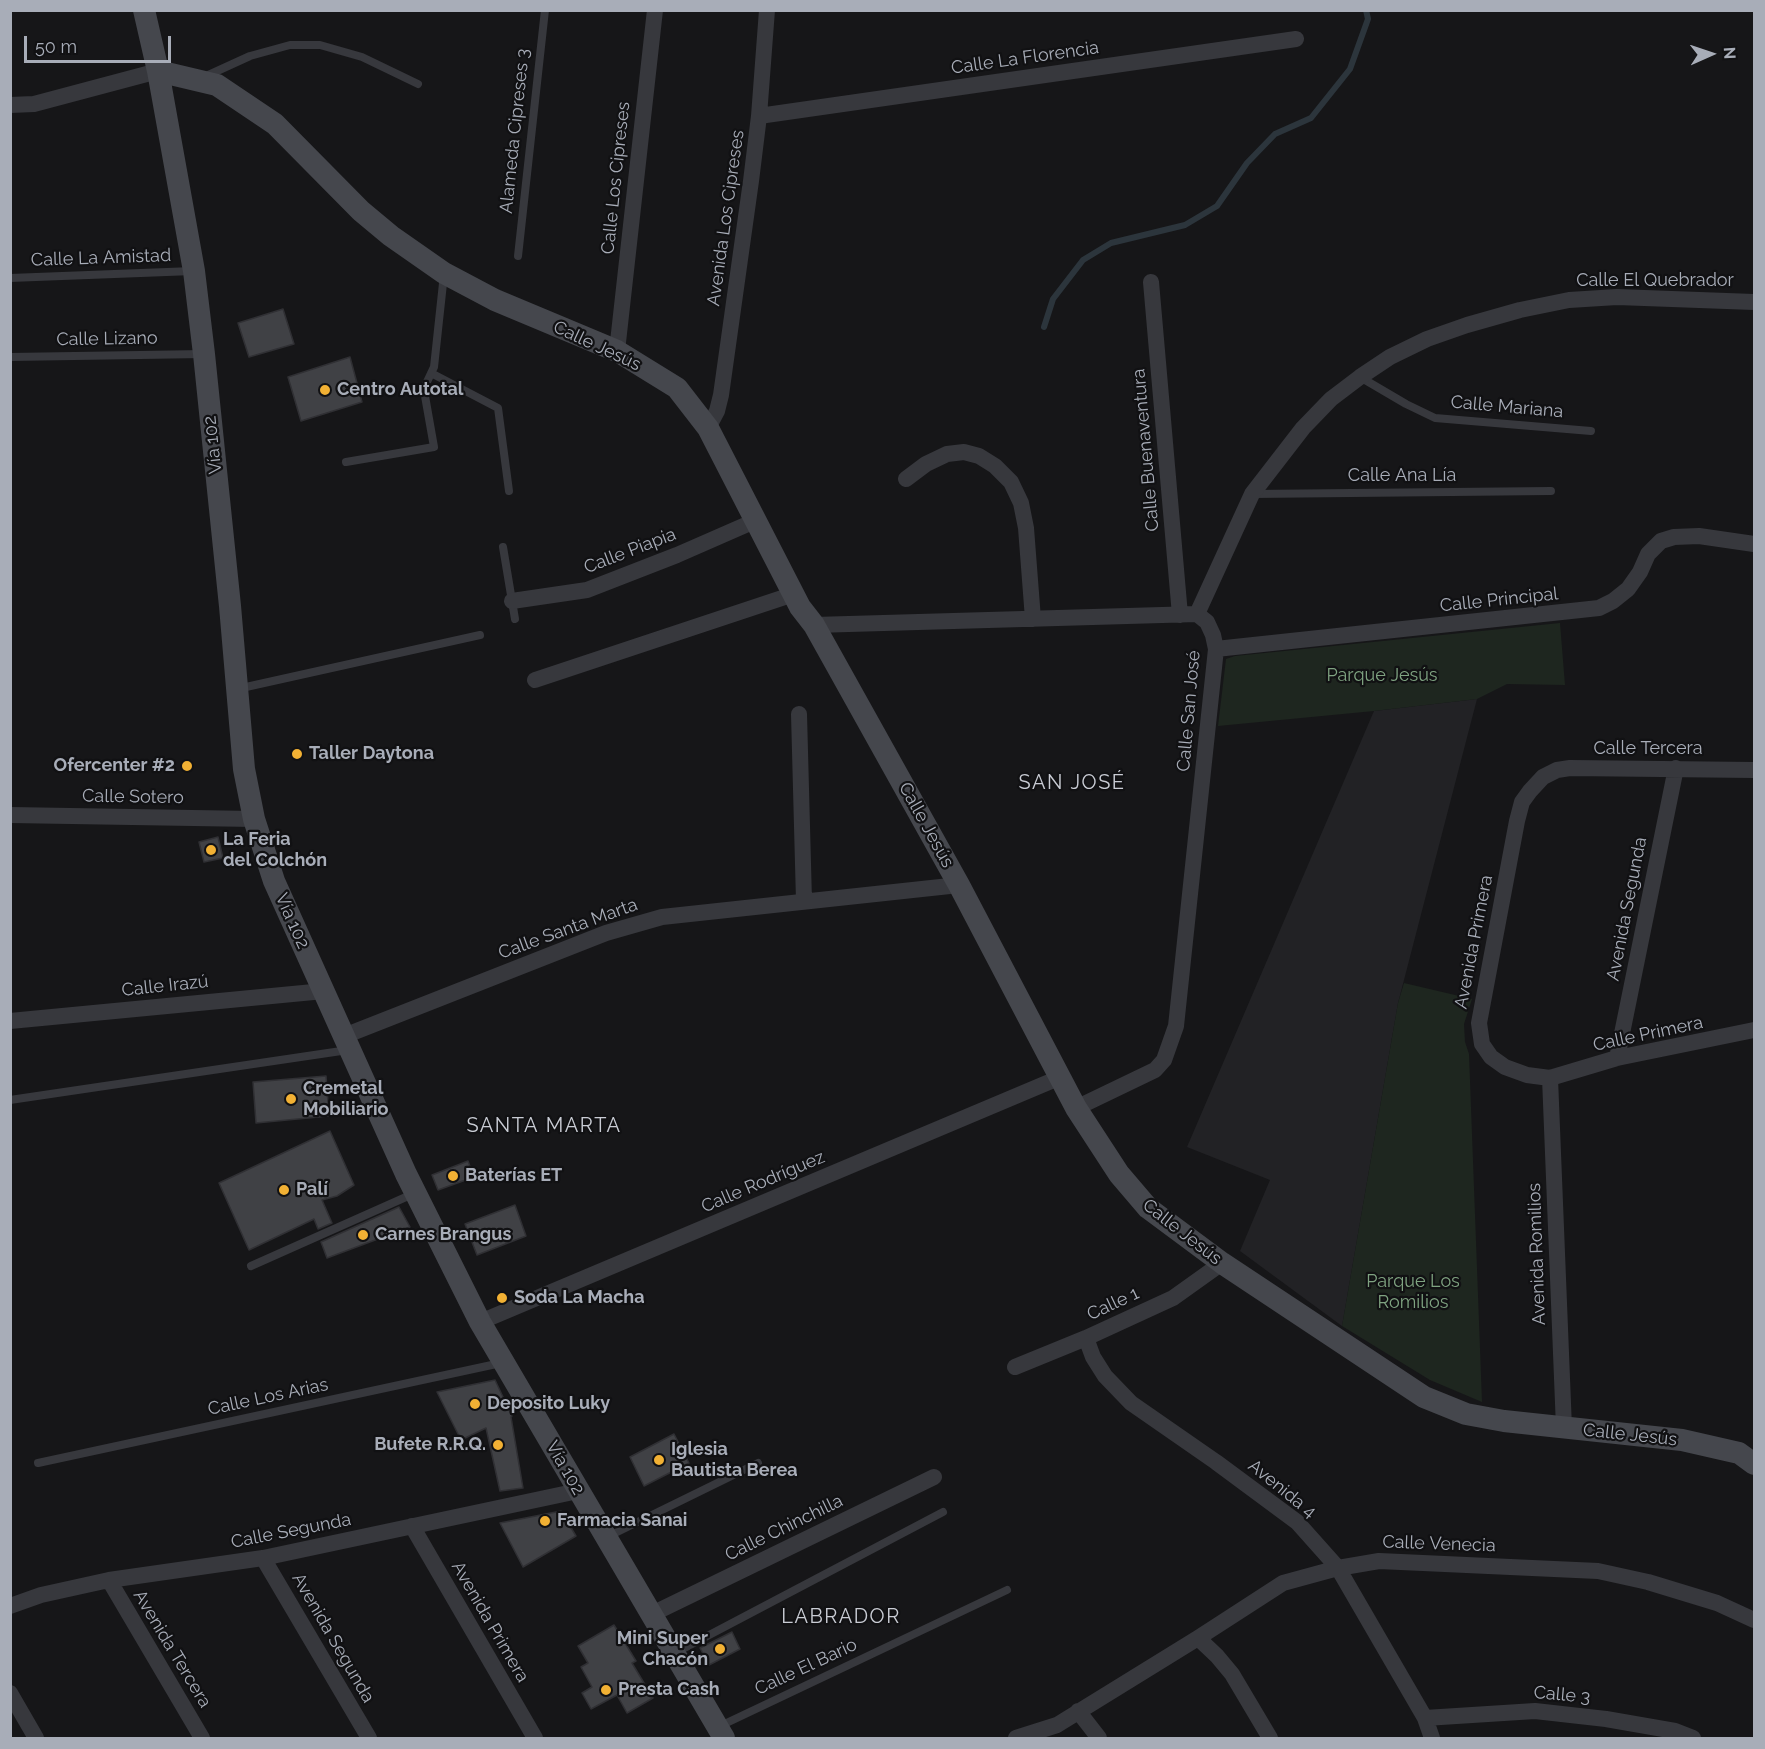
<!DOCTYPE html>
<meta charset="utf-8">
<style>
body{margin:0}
#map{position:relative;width:1765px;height:1749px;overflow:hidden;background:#161618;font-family:Raleway,sans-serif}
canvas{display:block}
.frame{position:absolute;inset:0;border:12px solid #a8adb8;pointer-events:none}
.north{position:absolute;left:1681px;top:24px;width:60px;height:60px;-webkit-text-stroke:4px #111113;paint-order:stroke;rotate:87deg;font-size:16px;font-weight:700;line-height:24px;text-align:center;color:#a8adb8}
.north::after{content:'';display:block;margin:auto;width:21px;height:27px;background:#a8adb8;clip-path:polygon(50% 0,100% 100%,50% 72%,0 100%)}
.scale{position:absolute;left:24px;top:36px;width:147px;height:27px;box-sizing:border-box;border:3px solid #a8adb8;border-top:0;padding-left:8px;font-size:18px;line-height:21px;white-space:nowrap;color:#a8adb8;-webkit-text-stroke:4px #111113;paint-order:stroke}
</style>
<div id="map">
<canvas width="1765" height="1749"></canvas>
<div class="frame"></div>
<div class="north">N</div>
<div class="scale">50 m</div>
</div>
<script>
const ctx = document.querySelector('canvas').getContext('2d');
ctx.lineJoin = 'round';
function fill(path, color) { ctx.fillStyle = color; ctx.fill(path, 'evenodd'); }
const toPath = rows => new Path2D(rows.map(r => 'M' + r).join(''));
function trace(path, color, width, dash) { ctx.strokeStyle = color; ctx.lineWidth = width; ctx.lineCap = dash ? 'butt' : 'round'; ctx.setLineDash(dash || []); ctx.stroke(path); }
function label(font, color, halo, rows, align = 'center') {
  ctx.font = font + ' Raleway,sans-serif'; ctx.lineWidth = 4.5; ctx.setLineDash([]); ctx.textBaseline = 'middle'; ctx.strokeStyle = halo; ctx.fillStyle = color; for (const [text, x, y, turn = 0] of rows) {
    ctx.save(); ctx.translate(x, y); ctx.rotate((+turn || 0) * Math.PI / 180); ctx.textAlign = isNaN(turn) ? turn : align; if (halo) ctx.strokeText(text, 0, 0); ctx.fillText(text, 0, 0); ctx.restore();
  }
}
fill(toPath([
 [1477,699,1398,1003,1342,1326,1240,1251,1270,1180,1187,1147,1374,711]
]), '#222225');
fill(toPath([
 [1560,623,1565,685,1507,684,1477,699,1374,711,1218,726,1226,659,1235,656],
 [1404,983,1472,999,1464,1024,1465,1042,1469,1054,1482,1402,1430,1380,1342,1326,1398,1003]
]), '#1e261f');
trace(toPath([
 [1044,327,1053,299,1083,260,1111,243,1185,225,1217,206,1247,163,1275,134,1311,118,1350,69,1368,19,1366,10]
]), '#2c353c', 6);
const building = toPath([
 [283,309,294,344,249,357,238,323,283,309],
 [350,357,362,402,301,421,288,377,350,357],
 [218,837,223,858,204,862,199,842,218,837],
 [326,1076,329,1116,256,1123,253,1082,326,1076],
 [330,1131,354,1185,337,1196,322,1200,332,1223,318,1229,314,1219,249,1250,219,1183,330,1131],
 [468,1161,474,1177,438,1190,432,1175,468,1161],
 [515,1205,526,1236,477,1255,465,1224,515,1205],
 [399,1207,410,1227,327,1258,321,1242,399,1207],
 [495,1380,512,1416,511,1417,523,1488,500,1491,486,1428,461,1440,437,1392,495,1380],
 [674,1434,689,1463,644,1486,630,1457,674,1434],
 [561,1511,576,1536,523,1567,500,1523,561,1511],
 [614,1625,636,1661,632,1663,653,1698,627,1713,617,1695,591,1709,582,1693,592,1687,581,1667,588,1663,578,1646,614,1625],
 [732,1632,740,1649,709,1665,700,1648,732,1632]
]);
fill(building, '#404145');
trace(building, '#303034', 1.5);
trace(toPath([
 [204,77,250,56,290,45,320,45,362,57,418,84],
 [518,256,545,10],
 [10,278,193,271],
 [10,357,204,354],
 [431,373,498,408,509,491],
 [1360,377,1406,404,1435,418,1591,431],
 [346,462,434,447,425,396,426,384,434,367,444,274],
 [1252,494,1551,491],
 [503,547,515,619],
 [237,689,480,635],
 [10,1100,348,1050],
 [251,1266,415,1193],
 [38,1463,501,1363],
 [607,1537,758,1463],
 [675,1653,943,1512],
 [718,1727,1007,1590]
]), '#37383d', 8);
trace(toPath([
 [10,105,34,104,158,71],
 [759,116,1296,39],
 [1151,282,1180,615],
 [617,351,655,10],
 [708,428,717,411,721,395,751,181,759,116,767,10],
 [906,479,926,464,947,454,964,452,979,456,995,466,1011,482,1021,503,1026,528,1033,619],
 [512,601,587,590,677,555,757,520],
 [1197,614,1252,494,1303,428,1331,399,1360,377,1390,357,1427,339,1467,325,1520,310,1569,300,1617,297,1754,302],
 [814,625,1197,614,1207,622,1213,635,1216,649,1176,1026,1164,1060,1155,1070,1076,1108],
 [1216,649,1599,608,1613,601,1628,589,1640,572,1648,554,1661,541,1674,537,1699,536,1754,544],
 [535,680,794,594],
 [799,714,804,901],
 [1754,770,1570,768,1557,770,1543,777,1530,791,1522,802,1517,821,1479,1023,1482,1044,1491,1057,1505,1067,1527,1075,1550,1078,1617,1058,1754,1030],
 [10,815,254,819],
 [10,1021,324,991],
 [344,1036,606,933,662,917,959,885],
 [1617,1058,1676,768],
 [1550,1078,1564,1428],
 [480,1322,1061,1077],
 [1086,1338,1093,1357,1105,1376,1131,1403,1216,1462,1297,1522,1338,1568,1425,1718,1432,1738],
 [1015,1367,1086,1338,1173,1298,1222,1263],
 [412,1526,535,1738],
 [263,1558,369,1738],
 [109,1580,202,1738],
 [10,1606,41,1595,109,1580,263,1558,578,1491],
 [652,1614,934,1477],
 [1198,1638,1217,1656,1232,1674,1270,1738],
 [10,1693,36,1738],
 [1078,1711,1099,1738],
 [1425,1718,1535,1711,1606,1719,1675,1731,1693,1738],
 [1016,1738,1057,1725,1198,1638,1283,1583,1338,1568,1379,1561,1598,1571,1648,1582,1717,1603,1754,1620]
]), '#37383d', 16);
trace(toPath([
 [144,10,158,71,194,271,204,354,230,606,244,769,254,819,274,881,406,1174,480,1322,724,1738],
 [158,71,217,85,275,124,361,211,391,236,444,273,495,300,617,351,677,388,708,428,800,607,814,625,959,885,1076,1108,1119,1174,1148,1208,1222,1263,1424,1397,1466,1414,1504,1421,1682,1440,1739,1453,1754,1464]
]), '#45474d', 22);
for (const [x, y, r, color] of [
 [325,390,6,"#f2b134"],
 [297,754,6,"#f2b134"],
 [187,766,6,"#f2b134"],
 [211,850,6,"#f2b134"],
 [291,1099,6,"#f2b134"],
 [453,1176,6,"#f2b134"],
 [284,1190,6,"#f2b134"],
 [363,1235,6,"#f2b134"],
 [502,1298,6,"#f2b134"],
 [475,1404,6,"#f2b134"],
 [498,1445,6,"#f2b134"],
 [659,1460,6,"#f2b134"],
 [545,1521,6,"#f2b134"],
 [720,1649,6,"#f2b134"],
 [606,1690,6,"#f2b134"]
]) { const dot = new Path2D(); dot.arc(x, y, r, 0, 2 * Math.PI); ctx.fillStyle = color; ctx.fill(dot); trace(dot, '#111113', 2); }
label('18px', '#a8adb8', '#111113', [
 ["Calle La Florencia",1025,58,-8],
 ["Alameda Cipreses 3",515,131,-84],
 ["Calle Los Cipreses",616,178,-84],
 ["Avenida Los Cipreses",726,218,-82],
 ["Calle La Amistad",101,258,-2],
 ["Calle El Quebrador",1655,281],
 ["Calle Lizano",107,339,-1],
 ["Calle Jesús",597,346,25],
 ["Calle Mariana",1507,407,5],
 ["Vía 102",213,445,-96],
 ["Calle Buenaventura",1146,450,-95],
 ["Calle Ana Lía",1402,476],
 ["Calle Piapia",630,551,-21],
 ["Calle Principal",1499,600,-6],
 ["Calle San José",1189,711,-85],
 ["Calle Tercera",1648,749],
 ["Calle Sotero",133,797,1],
 ["Calle Jesús",926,825,61],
 ["Avenida Segunda",1627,909,-79],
 ["Vía 102",292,921,66],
 ["Calle Santa Marta",568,929,-20],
 ["Avenida Primera",1474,942,-79],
 ["Calle Irazú",165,986,-6],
 ["Calle Primera",1648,1034,-12],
 ["Calle Rodríguez",763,1182,-23],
 ["Calle Jesús",1182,1232,38],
 ["Avenida Romilios",1537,1254,-92],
 ["Calle 1",1113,1304,-25],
 ["Calle Los Arias",268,1397,-12],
 ["Calle Jesús",1630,1435,6],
 ["Vía 102",565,1468,60],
 ["Avenida 4",1282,1489,39],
 ["Calle Chinchilla",784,1528,-26],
 ["Calle Segunda",291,1531,-11],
 ["Calle Venecia",1439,1544,2],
 ["Avenida Primera",490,1622,60],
 ["Avenida Segunda",333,1638,60],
 ["Avenida Tercera",172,1649,59],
 ["Calle El Bario",806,1667,-25],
 ["Calle 3",1562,1695,5]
]);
label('bold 18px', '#a8adb8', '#111113', [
 ["Centro Autotal",337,390],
 ["Taller Daytona",309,754],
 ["Ofercenter #2",175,766,"right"],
 ["La Feria",223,840],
 ["del Colchón",223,861],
 ["Cremetal",303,1089],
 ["Mobiliario",303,1110],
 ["Baterías ET",465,1176],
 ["Palí",296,1190],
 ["Carnes Brangus",375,1235],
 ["Soda La Macha",514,1298],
 ["Deposito Luky",487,1404],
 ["Bufete R.R.Q.",486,1445,"right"],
 ["Iglesia",671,1450],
 ["Bautista Berea",671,1471],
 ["Farmacia Sanai",557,1521],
 ["Mini Super",708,1639,"right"],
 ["Chacón",708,1660,"right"],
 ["Presta Cash",618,1690]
], 'left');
label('18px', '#7fa381', '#111113', [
 ["Parque Jesús",1382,676],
 ["Parque Los",1413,1282],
 ["Romilios",1413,1303]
]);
ctx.letterSpacing = '1.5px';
label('20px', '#c9ccd4', '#111113', [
 ["SAN JOSÉ",1072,783],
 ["SANTA MARTA",544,1126],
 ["LABRADOR",841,1617]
]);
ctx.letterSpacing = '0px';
</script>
